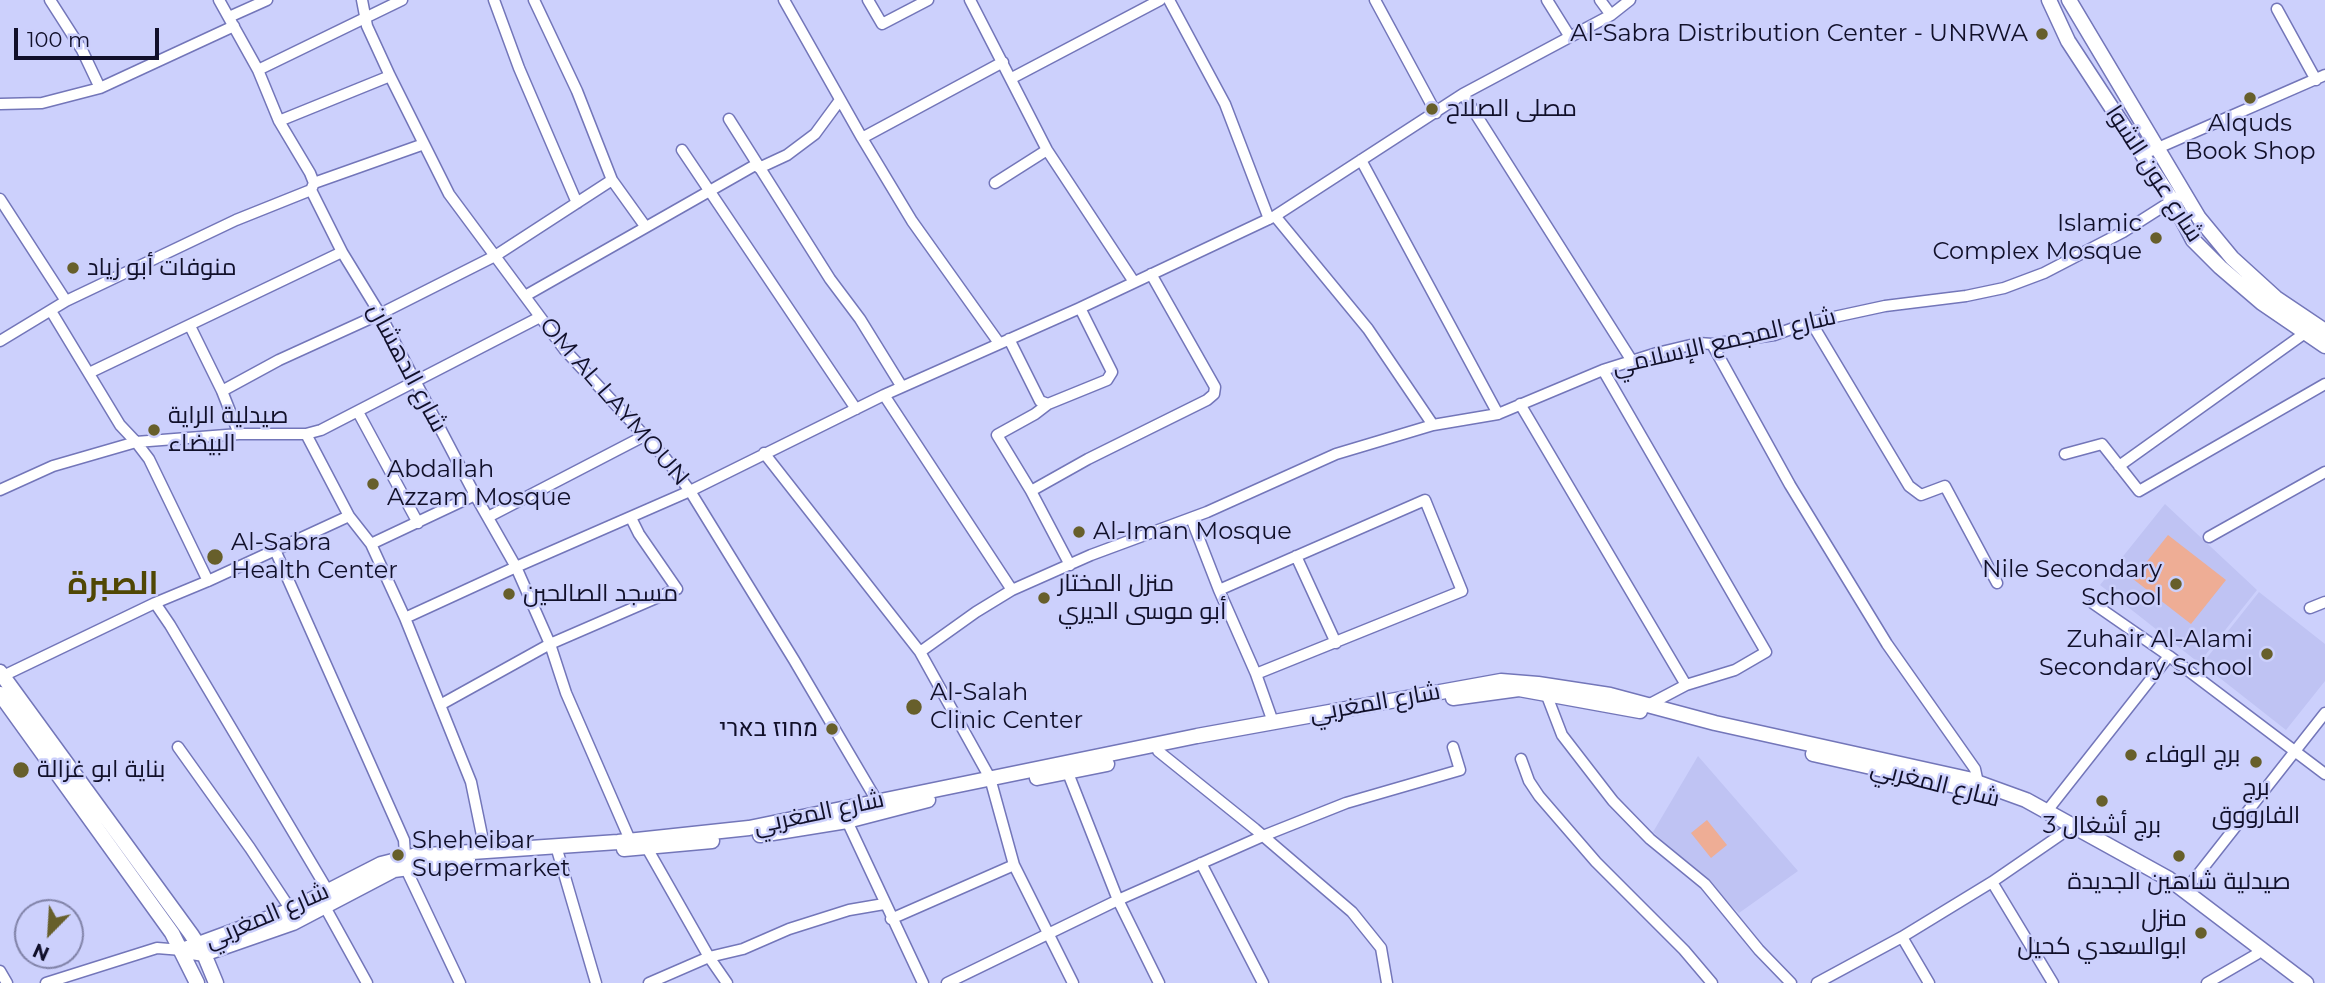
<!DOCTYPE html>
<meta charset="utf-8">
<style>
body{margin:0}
#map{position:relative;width:2325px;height:983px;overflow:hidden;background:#ccd0fc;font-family:Montserrat,sans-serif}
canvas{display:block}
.north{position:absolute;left:14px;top:899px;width:70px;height:70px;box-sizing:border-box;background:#ccd0fc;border:2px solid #8183a8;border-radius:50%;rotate:204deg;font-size:19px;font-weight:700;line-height:28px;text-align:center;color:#11102a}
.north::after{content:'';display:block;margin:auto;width:24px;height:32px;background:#675f2b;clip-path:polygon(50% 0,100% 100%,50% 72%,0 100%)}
.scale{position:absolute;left:14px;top:28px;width:145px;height:32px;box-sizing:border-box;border:4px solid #11102a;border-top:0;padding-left:9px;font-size:21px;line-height:24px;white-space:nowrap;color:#11102a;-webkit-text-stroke:5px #ccd0fc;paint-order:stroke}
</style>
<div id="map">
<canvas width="2325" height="983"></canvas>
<div class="north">N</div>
<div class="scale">100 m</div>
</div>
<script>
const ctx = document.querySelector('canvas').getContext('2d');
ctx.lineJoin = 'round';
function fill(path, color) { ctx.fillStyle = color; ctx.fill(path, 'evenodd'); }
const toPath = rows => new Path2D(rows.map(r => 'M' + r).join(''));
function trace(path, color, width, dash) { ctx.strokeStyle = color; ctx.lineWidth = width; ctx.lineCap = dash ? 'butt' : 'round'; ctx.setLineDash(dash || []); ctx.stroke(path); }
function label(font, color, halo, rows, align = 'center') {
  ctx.font = font + ' Montserrat,Cairo,Heebo,sans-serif'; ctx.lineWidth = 5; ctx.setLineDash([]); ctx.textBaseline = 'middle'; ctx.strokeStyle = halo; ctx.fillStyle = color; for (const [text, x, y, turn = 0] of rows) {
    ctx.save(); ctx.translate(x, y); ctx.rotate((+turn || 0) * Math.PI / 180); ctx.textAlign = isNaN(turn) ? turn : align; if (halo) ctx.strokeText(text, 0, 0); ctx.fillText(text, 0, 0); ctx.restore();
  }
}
fill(toPath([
 [2165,504,2257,590,2199,663,2100,585],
 [2259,592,2325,644,2325,681,2286,730,2202,664],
 [1698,756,1798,871,1739,913,1653,832]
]), '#bfc3f3');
fill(toPath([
 [2168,535,2226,580,2191,624,2133,579],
 [1707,820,1727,845,1711,858,1691,833]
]), '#eead95');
const minor = toPath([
 [50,0,82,50,100,88],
 [219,0,258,70,279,121,310,173,314,183,311,190,342,252,380,314,475,495,516,567,550,644,566,693,630,840,647,848,709,957,727,983],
 [362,0,367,26,390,76,449,194,564,349,666,459,690,491,794,660,877,801],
 [494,0,519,68,577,203],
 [534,0,577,91,612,180,645,226],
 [784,0,862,138],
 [868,0,882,24,928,0],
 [970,0,1047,150,1134,282],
 [1169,0,1225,104,1269,219],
 [1375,0,1436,113],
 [1547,0,1570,37],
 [1600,0,1611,15],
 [2277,9,2316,80],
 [229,17,267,0],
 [258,70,402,0],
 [1012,78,1160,0],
 [1463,94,1632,361],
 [0,104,42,103,100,88,234,26],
 [729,119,830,279,860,319,902,387],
 [279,121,390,76],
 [682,150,856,409],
 [2151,151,2325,75],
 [1361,160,1498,414],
 [759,168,787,155,815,134,840,100],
 [314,183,424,144],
 [995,183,1047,150],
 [0,199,66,301],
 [1275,216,1368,329,1433,425],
 [525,296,757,164],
 [51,311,120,425,136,442,149,459,208,581],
 [1811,322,1909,486,1921,495,1945,486,1997,583],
 [190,326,222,391,239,434],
 [1009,339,1040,401,1048,404,1107,380,1112,372,1080,308],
 [0,341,66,301,236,220,311,190],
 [999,343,912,221,862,138,1003,62],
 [1712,344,1790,485,1887,644,1975,769,1978,783],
 [1603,370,1766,652,1735,670,1686,685],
 [89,373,342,252],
 [222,391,279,360,380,314,495,256,612,180],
 [884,395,1012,590],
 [1520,404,1686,685,1648,705],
 [358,412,418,523],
 [306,434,349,516,371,544,405,618,471,782,485,850],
 [764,453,920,652,990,778,1014,865,1073,983],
 [2065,454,2102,444,2139,491,2325,384],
 [2119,466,2305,333],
 [0,490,53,466,136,442,239,434,306,434,321,430,540,317],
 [1031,491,997,435,1035,414,1048,404],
 [488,517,644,436],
 [1191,518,1219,590,1256,674,1273,722],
 [2209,537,2325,472],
 [371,544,475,495],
 [275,550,404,840,406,869,460,983],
 [1296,556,1336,643],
 [1070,565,1031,491,1088,459,1207,400,1214,394,1215,387,1151,274],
 [1219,590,1425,500,1462,591,1256,674],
 [155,603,170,625,328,891],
 [2094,604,2169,656,2325,774],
 [2310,608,2325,602],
 [405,618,516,567,690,491,884,395,1080,308,1275,216,1463,94,1611,15,1630,0],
 [920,652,976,612,1012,590,1091,555,1207,512,1336,454,1433,425,1498,414,1603,370,1657,353,1699,343,1712,344,1774,335,1811,322,1885,306,1966,296,2004,288,2044,273,2123,232,2178,197],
 [3,676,155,603,208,581,349,516],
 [1547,696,1562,735,1613,801,1650,839,1705,884,1759,950,1791,983],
 [440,705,550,644,677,589,639,534,631,518],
 [178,747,250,848,291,910],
 [1158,751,1255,829,1352,912,1381,948,1387,983],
 [1521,759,1529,781,1539,796,1596,862,1684,950,1712,983],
 [1068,773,1118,900,1159,983],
 [2047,811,2169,656],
 [847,821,923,983],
 [558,853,596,983],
 [1201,863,1263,983],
 [1992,882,2053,983],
 [2185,891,2325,713],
 [325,907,367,983],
 [891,919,1014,865],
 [1902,937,1929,983],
 [0,971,7,983],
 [46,983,157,948,182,950],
 [649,983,709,957,743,949,789,929,849,910,884,904],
 [947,983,1118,900,1263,836,1346,803,1460,770,1453,747],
 [1817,983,1902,937,1992,882,2069,829],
 [2207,983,2257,954]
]);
const major = toPath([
 [2049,0,2068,41,2172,200,2193,240,2220,267,2262,303,2325,346],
 [2069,0,2199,218,2232,258,2276,298,2325,331],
 [0,672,191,934,204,954,216,983],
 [0,694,172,933,197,983],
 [1453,698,1519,689,1640,711],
 [1813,754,1960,787,1990,797],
 [1037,778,1107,764],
 [760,835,847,821,928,800],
 [624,849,712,841],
 [182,950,291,910,381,864,413,856,618,842,749,828,1197,736,1501,681,1538,684,1610,695,1715,723,1968,779,2026,800,2169,879,2306,983],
 [186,951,204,954,293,923,394,870,468,860]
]);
trace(minor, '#7376b9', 13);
trace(major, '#7376b9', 17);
trace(minor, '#fff', 10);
trace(major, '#fff', 14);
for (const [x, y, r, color] of [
 [2042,34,7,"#675f2b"],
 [2250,98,7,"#675f2b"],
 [1432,109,7,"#675f2b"],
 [2156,238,7,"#675f2b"],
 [73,268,7,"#675f2b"],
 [154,430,7,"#675f2b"],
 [373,484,7,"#675f2b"],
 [1079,532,7,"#675f2b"],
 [215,557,9,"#675f2b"],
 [2176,584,7,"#675f2b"],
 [509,594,7,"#675f2b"],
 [1044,598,7,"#675f2b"],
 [2267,654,7,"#675f2b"],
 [914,707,9,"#675f2b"],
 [832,729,7,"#675f2b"],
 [2131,755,7,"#675f2b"],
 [2256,762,7,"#675f2b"],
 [21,770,9,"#675f2b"],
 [2102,801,7,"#675f2b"],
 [398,855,7,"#675f2b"],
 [2179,856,7,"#675f2b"],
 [2201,933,7,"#675f2b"]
]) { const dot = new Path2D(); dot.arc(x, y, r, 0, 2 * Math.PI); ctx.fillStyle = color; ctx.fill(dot); trace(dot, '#ccd0fc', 2.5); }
label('24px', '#11102a', '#ccd0fc', [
 ["Al-Sabra Distribution Center - UNRWA",2028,34,"right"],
 ["مصلى الصلاح",1446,109],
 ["Alquds",2250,124,"center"],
 ["Book Shop",2250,152,"center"],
 ["Islamic",2142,224,"right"],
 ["Complex Mosque",2142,252,"right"],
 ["منوفات أبو زياد",87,268],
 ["صيدلية الراية",168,416],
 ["البيضاء",168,444],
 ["Abdallah",387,470],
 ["Azzam Mosque",387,498],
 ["Al-Iman Mosque",1093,532],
 ["Al-Sabra",231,543],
 ["Health Center",231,571],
 ["Nile Secondary",2162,570,"right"],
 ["School",2162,598,"right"],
 ["منزل المختار",1058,584],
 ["أبو موسى الديري",1058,612],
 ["مسجد الصالحين",523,594],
 ["Zuhair Al-Alami",2253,640,"right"],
 ["Secondary School",2253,668,"right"],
 ["Al-Salah",930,693],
 ["Clinic Center",930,721],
 ["מחוז בארי",818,729,"right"],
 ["برج الوفاء",2145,755],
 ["بناية ابو غزالة",37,770],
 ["برج",2256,788,"center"],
 ["الفارووق",2256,816,"center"],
 ["برج أشغال 3",2102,826,"center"],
 ["Sheheibar",412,841],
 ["Supermarket",412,869],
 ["صيدلية شاهين الجديدة",2179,882,"center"],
 ["منزل",2187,919,"right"],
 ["ابوالسعدي كحيل",2187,947,"right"]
], 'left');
label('24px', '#11102a', '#ccd0fc', [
 ["شارع عون الشوا",2154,174,57],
 ["شارع المجمع الإسلامي",1724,342,-13],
 ["شارع الدهشان",407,368,62],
 ["OM AL LAYMOUN",614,402,49],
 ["شارع المغربي",1375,703,-10],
 ["شارع المغربي",1935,784,14],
 ["شارع المغربي",819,813,-12],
 ["شارع المغربي",267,916,-23]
]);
label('bold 32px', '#504704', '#ccd0fc', [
 ["الصبرة",113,585]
]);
</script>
